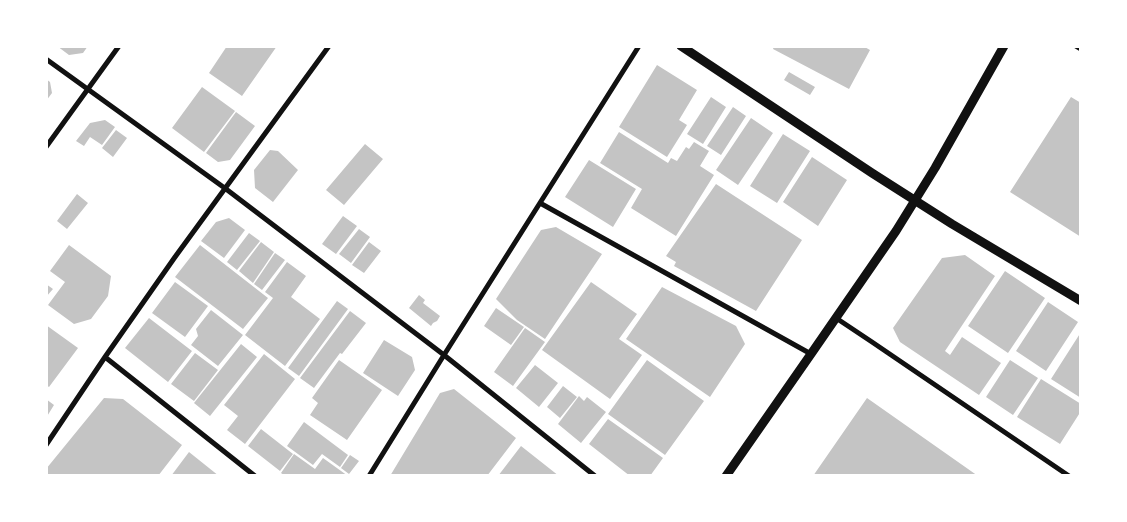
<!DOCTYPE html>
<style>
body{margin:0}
#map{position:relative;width:1127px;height:522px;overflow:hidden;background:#fff;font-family:"Titillium Web",sans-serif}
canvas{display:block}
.frame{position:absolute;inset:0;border:48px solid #fff;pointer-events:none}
</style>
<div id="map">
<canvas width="1127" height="522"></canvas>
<div class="frame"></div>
</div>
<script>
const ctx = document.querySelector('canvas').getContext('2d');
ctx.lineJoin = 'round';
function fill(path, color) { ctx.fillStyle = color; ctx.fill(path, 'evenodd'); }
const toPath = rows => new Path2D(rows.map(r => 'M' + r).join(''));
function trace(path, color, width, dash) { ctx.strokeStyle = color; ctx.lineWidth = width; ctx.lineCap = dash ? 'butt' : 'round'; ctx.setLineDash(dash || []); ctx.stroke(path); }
fill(toPath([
 [57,46,88,46,83,53,69,55],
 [227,46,277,46,242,96,209,73],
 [774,46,863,46,870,50,849,89,773,49],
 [657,65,697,90,679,120,687,125,667,157,619,127],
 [789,72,815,87,810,95,784,80],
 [46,79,50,82,52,93,46,101],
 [202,87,235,111,204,152,172,128],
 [711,97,726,107,703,144,687,134],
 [1071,97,1081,103,1081,237,1010,192],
 [733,107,746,116,721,155,707,146],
 [236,112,255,126,230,160,218,162,206,153],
 [751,118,773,133,738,185,716,170],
 [105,120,115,127,102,145,90,137,84,146,76,141,90,123],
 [116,130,127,138,113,157,102,148],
 [619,132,668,163,671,158,677,161,686,147,689,149,694,142,709,151,700,166,714,175,676,236,631,208,642,189,600,163],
 [783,134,810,151,777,203,750,186],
 [365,144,383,159,344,205,326,190],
 [270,150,278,151,298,170,273,202,255,188,254,170],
 [812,157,847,180,818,226,783,202],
 [589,160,636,189,613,227,565,197],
 [716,184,802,240,756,311,674,266,676,262,666,256],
 [77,194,88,203,67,229,57,221],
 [343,216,357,226,336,254,322,244],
 [229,218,245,230,224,258,201,241,216,222],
 [556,227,602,254,545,339,517,320,496,299,541,230],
 [359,229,370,237,351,263,339,254],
 [249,233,260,241,237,270,227,262],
 [261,242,274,252,253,283,239,271],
 [369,242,381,251,364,273,352,265],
 [69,245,111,276,108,296,91,319,74,324,48,305,65,282,50,271],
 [200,245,268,298,243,329,175,277],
 [275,253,285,260,262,290,254,284],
 [965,255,995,276,945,351,950,355,962,337,1001,363,979,395,900,342,893,328,942,258],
 [287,262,306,276,291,297,320,319,285,366,245,335,273,298,265,292],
 [1005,271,1045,298,1008,353,968,326],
 [175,282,208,306,185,337,152,313],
 [591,282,637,314,619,339,642,355,610,399,542,350],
 [46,284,53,289,46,297],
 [662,287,736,326,745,344,710,397,626,339],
 [419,295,425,300,423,303,440,316,437,321,433,323,431,326,409,308],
 [337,301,348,309,299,376,288,368],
 [1048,302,1078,322,1046,371,1016,351],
 [496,308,524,327,511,345,484,326],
 [211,310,243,335,218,366,191,345,198,336,196,329],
 [350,311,366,323,342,354,340,353,314,388,300,378],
 [149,318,192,351,168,382,125,348],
 [46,325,78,348,49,387,46,385],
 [525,328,545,342,513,386,494,372],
 [1081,332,1081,398,1051,379],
 [384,340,412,357,415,370,398,396,363,373],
 [241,344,257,357,210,416,194,403],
 [195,353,218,370,194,401,171,384],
 [264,354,295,379,245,444,227,430,238,416,224,405],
 [339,360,382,390,347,440,310,415,318,403,312,398],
 [647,360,704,401,665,455,608,414],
 [1010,360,1038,378,1013,415,986,397],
 [535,365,558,383,539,407,516,388],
 [1041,379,1081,404,1081,411,1060,444,1017,417],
 [563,386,577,397,560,418,547,407],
 [454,389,516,438,487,476,390,476,440,393],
 [579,396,584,401,587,397,606,412,581,443,558,424],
 [104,398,123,399,182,445,158,476,46,476,46,469],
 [867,398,978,476,813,476],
 [46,399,54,405,46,418],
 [608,419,663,458,650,476,630,476,589,444],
 [304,422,348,455,340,467,322,454,313,465,287,446],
 [261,429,293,454,280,471,248,446],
 [521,446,559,476,498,476],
 [189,452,219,476,171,476],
 [294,454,315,469,323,458,348,476,285,476,281,473],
 [350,455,359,461,349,474,341,468]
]), '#c4c4c4');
trace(toPath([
 [1076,46,1081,49],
 [46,59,226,189,444,355,595,476],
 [46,147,119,46],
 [540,203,811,354],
 [836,318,872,342,1069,476],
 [105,357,255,476],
 [46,445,105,357,175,257,329,46],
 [369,476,444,355,639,46]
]), '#111', 5);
trace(toPath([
 [681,46,872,173,952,224,1081,301],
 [726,476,811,354,896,231,935,168,1004,46]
]), '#111', 9);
</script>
